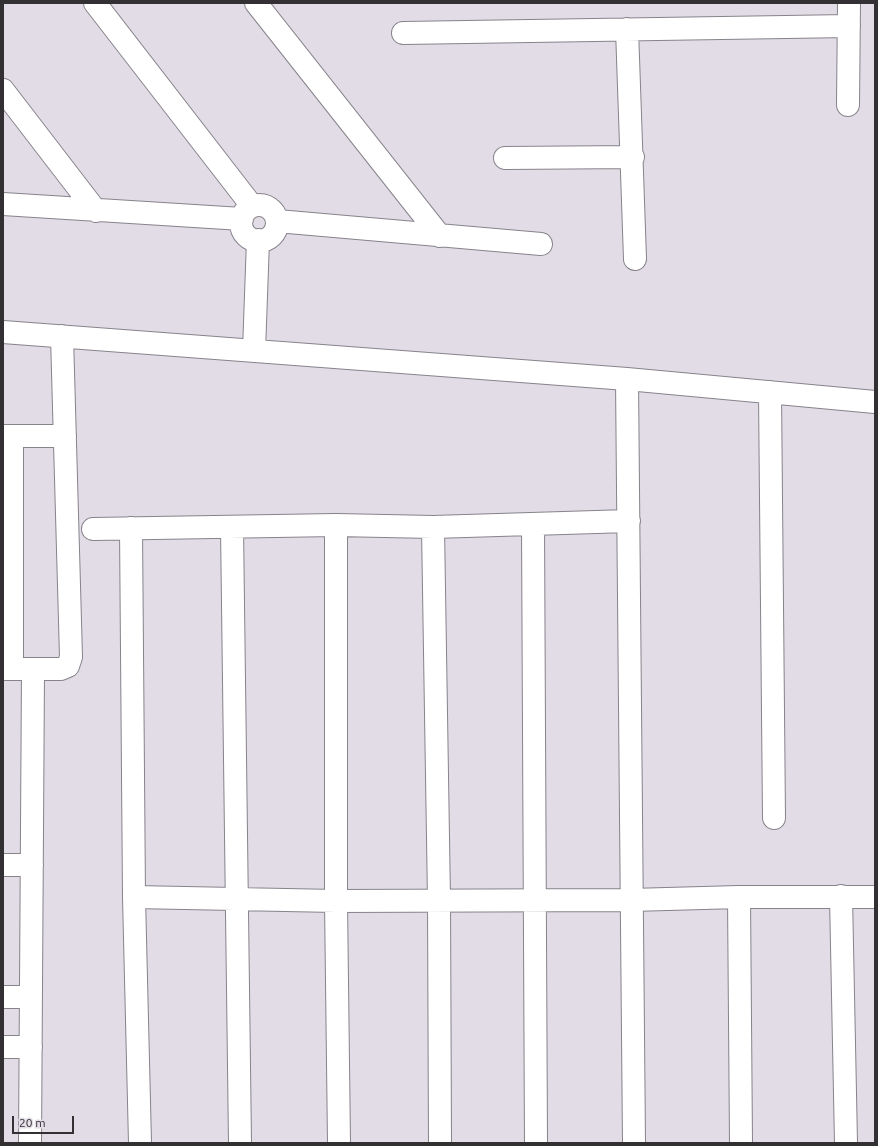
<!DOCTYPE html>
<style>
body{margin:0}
#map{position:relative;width:878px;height:1146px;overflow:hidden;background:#e1dce5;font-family:Ubuntu,sans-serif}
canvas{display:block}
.frame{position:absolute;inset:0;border:4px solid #323033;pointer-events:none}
.scale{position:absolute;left:12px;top:1116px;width:62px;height:18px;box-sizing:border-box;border:2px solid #323033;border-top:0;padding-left:5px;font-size:12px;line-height:14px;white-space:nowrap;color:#323033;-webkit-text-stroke:3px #e1dce5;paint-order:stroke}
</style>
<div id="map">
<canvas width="878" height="1146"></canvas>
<div class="frame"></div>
<div class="scale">20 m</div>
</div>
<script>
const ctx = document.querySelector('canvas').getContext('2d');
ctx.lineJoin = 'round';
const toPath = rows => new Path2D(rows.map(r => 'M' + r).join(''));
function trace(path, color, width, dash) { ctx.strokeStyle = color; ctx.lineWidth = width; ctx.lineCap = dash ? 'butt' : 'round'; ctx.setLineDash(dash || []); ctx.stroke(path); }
const minor = toPath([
 [95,3,252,206],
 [256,3,440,236],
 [627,29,635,259],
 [403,33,849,26],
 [3,90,96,211],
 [848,105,849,3],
 [505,158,633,157],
 [3,204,242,219],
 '241 223a18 18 0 1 1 36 0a18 18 0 1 1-36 0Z',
 [277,221,541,244],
 [3,332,627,379,875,402],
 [254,351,258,240],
 [627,379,634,1143],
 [770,392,774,818],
 [3,436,65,436],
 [12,436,12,669],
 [533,524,536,1143],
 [336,525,336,901,339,1143],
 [232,527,240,1143],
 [433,527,439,900,440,1143],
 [131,528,134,897,140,1143],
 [93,529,336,525,433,527,629,521],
 [3,669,61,669,68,666,71,657,62,336],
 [3,865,32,865],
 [841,896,846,1143],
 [134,897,336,901,631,900,739,897,875,897],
 [739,897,741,1143],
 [3,997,31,997],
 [3,1047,31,1047],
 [30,1143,33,671]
]);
trace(minor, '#87838b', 24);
trace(minor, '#fff', 22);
</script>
